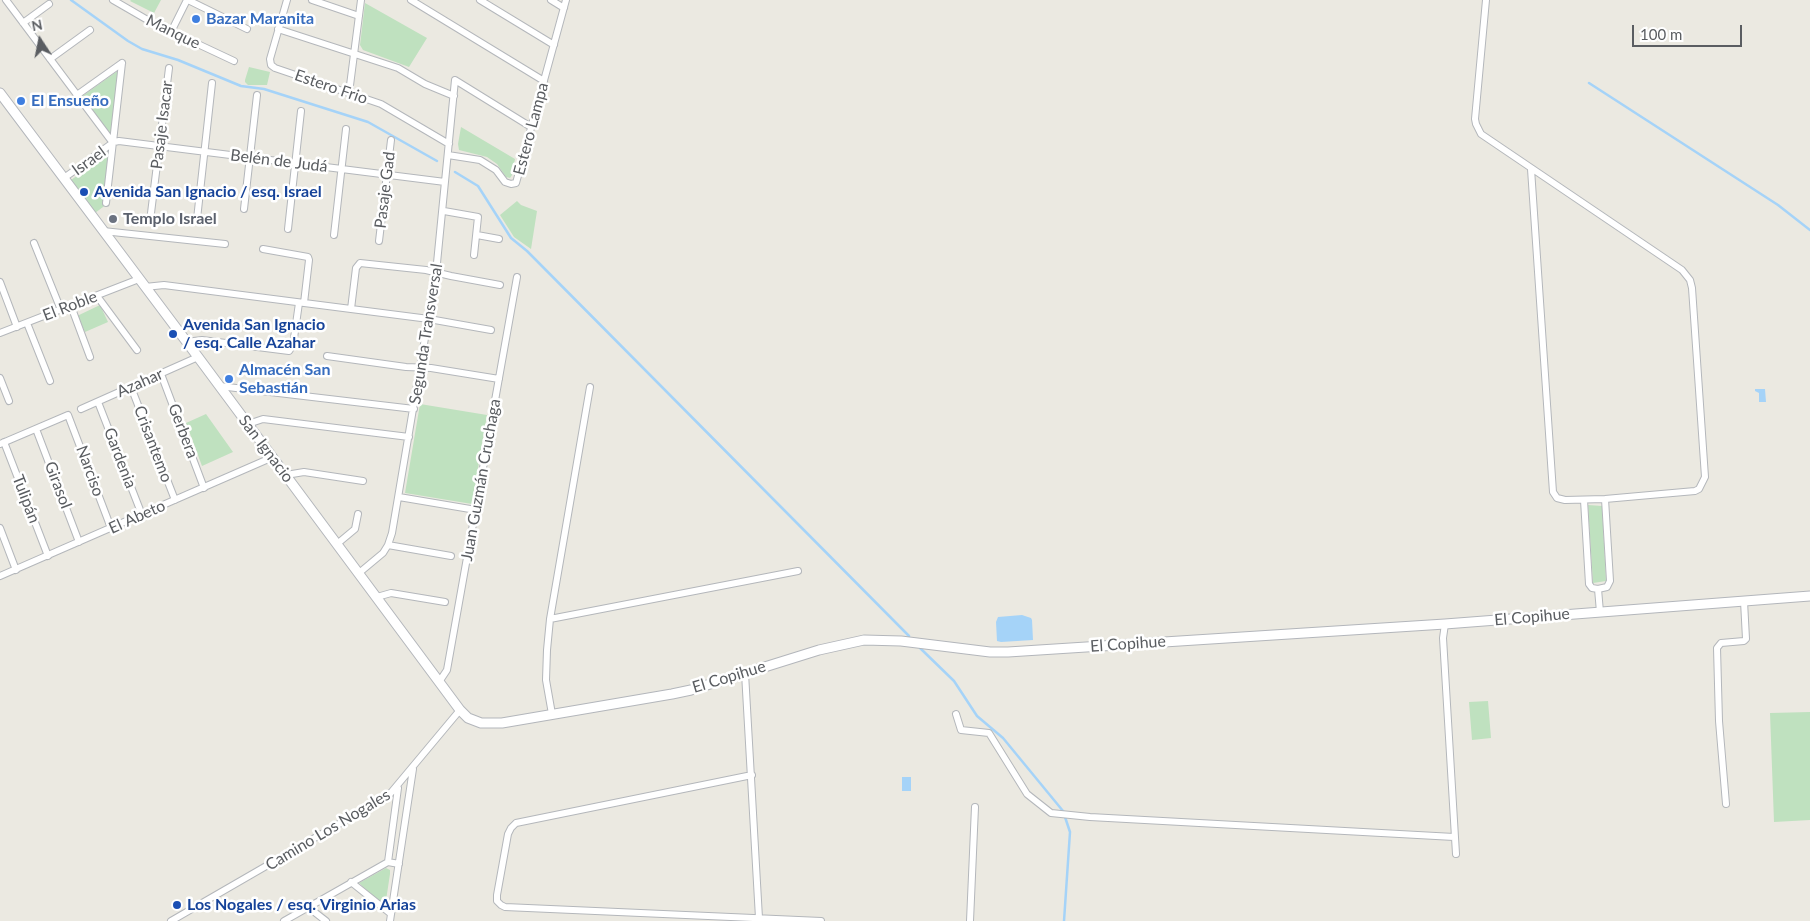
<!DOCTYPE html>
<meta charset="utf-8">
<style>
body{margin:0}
#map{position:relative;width:1810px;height:921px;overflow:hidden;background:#ebe9e1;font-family:Lato,sans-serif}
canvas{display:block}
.north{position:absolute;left:15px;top:15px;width:50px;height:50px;-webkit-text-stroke:4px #fff;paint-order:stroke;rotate:349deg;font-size:14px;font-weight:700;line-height:20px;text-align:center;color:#5a5d61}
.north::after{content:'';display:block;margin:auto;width:18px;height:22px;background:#5a5d61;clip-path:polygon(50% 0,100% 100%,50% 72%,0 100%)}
.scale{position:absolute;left:1632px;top:25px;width:110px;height:22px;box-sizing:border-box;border:2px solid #5a5d61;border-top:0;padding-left:6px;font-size:15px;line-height:18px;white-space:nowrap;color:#5a5d61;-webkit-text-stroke:4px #fff;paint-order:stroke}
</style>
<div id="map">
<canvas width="1810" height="921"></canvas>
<div class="north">N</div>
<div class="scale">100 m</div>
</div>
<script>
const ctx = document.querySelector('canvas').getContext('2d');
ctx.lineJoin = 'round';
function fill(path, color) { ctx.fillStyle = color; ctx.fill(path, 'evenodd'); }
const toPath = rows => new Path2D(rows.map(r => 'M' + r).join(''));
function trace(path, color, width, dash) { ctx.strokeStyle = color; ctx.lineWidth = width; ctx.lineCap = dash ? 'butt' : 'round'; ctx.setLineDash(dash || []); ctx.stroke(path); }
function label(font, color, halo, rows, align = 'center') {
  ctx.font = font + ' Lato,sans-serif'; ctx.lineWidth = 5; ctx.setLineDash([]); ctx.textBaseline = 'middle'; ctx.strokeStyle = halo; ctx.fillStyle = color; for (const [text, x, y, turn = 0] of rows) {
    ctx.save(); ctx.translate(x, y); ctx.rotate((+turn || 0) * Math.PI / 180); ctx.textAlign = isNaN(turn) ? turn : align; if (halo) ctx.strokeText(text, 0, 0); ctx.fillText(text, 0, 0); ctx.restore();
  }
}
fill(toPath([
 [131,0,161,0,154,13,130,1],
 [365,3,427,38,409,67,363,50,360,45],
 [249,67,270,72,267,85,248,85,245,82,245,80],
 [119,70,110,138,81,97],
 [461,127,515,159,512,175,510,178,506,177,497,164,487,157,459,150,458,144],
 [109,153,107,204,95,213,71,180],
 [517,201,521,205,537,211,531,249,514,237,500,215],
 [100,305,108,322,85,332,77,316],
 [420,404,487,415,472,504,405,493],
 [206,414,233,452,202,466,186,423],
 [1588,505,1602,506,1606,581,1593,583],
 [1488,701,1491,738,1472,740,1469,702],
 [1810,712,1810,820,1774,822,1770,713],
 [386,868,390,870,390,874,385,907,359,883]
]), '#bfe1bf');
fill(toPath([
 [1755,389,1765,389,1766,402,1759,402,1759,393,1755,391],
 [1022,615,1031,618,1032,620,1033,640,1001,642,997,641,996,622,998,617],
 [902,777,911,777,911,791,902,791]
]), '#a5d3f8');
trace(toPath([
 [71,0,128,41,142,49,178,60,241,86,264,89,368,122,437,161],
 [1589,83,1778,205,1810,230],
 [455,172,478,186,511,238,527,251,909,636],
 [920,648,954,681,977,716,1003,738,1063,811,1070,832,1064,921]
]), '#a5d3f8', 2.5);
const street = toPath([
 [6,0,113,143],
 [113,0,151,22,234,61],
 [188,0,247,29],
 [287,0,270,59,271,65,275,68,381,104,449,144],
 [312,0,359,16],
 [411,0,544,81],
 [480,0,554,45],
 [551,0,564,8],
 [1486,0,1475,119,1476,124,1481,134,1682,270,1690,280,1692,288,1705,477,1699,489,1695,491,1605,499,1565,500,1557,498,1553,492,1531,169],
 [23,23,49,4],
 [278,29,398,68,425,84,454,96],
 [171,32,187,0],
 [50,59,90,30],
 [349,93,361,0],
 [77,95,122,63],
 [448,155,480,160,496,170,505,182,511,184,516,183,566,0],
 [64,178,114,142,119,141,445,182],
 [106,203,122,63],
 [244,209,257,95],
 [444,211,478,217,474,255],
 [151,213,169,68],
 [197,219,212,83],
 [288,229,301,111],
 [103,231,225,244],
 [334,235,346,129],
 [477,235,499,239],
 [379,241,391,140],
 [34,243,61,310],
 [263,249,308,257,309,260,304,303],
 [0,282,17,327],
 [145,287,164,285,429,319,491,330],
 [97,296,137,350],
 [71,306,90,357],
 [351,309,356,268,360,263,426,270,451,276,500,285],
 [27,323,50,381],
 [0,333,139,279],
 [186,342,202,340,289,351,293,345,299,303],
 [327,356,406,367,431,368,499,379],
 [161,374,204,488],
 [0,378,9,401],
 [219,386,414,409],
 [131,387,175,500],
 [98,402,142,515],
 [81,409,198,357],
 [248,424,263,419,409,437],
 [36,429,79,542],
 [4,442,48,556],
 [0,444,68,415,111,528],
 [286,475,304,472,363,481],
 [399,497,476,510],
 [1584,500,1589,584,1592,588,1598,589,1607,587,1610,581,1605,499],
 [0,528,16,570],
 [337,544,355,529,358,514],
 [388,545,451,556],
 [359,573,383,553,388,545,392,533,436,273,455,80,531,127],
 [0,576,273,457],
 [1598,589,1600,612],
 [377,597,391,593,445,602],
 [550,619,798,571],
 [1445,624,1443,638,1456,854],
 [745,673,759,918],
 [439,682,447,670,517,277],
 [552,714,546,680,547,650,550,619,590,387],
 [956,714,961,730,989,733,1027,794,1051,813,1090,817,1454,837],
 [752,775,516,823,511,828,508,834,497,895,497,901,501,905,505,907,821,921],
 [1726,804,1719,721,1717,648,1721,643,1744,641,1746,639,1744,601],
 [388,862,398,788],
 [351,882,391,914],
 [308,907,326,921],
 [171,921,389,795,460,710],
 [284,921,388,862,399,864],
 [390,921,413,769],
 [970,921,975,807]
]);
const secondary = toPath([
 [0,93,198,357,460,710,468,718,481,723,502,723,672,694,691,690,819,650,864,640,901,641,990,652,1008,652,1445,624,1810,596]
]);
trace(street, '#b4b7bb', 8);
trace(secondary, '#b3b6bb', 11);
trace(street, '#fff', 6);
trace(secondary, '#fff', 9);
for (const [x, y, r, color] of [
 [196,19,5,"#3f7fe0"],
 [21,101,5,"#3f7fe0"],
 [84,192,5,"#1a4fb4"],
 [113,219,5,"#6b7280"],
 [173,334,5,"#1a4fb4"],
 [229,379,5,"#3f7fe0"],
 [177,905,5,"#1a4fb4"]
]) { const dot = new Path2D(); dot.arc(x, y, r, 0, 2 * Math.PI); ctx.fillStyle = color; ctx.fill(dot); trace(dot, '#fff', 2); }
label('bold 16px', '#366cbe', '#fff', [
 ["Bazar Maranita",206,19],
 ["El Ensueño",31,101],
 ["Almacén San",239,370],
 ["Sebastián",239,388]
], 'left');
label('16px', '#5a5d61', '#fff', [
 ["Manque",173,32,26],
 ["Estero Frio",331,87,19],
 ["Pasaje Isacar",162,125,-83],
 ["Estero Lampa",531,129,-75],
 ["Israel",89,161,-36],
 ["Belén de Judá",279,161,7],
 ["Pasaje Gad",385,190,-83],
 ["El Roble",70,306,-21],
 ["Segunda Transversal",426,334,-81],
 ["Azahar",140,383,-24],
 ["Gerbera",183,431,69],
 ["Crisantemo",153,444,69],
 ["San Ignacio",266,449,53],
 ["Gardenia",120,458,69],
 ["Narciso",90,471,70],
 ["Juan Guzmán Cruchaga",481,480,-80],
 ["Girasol",58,485,69],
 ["Tulipán",26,499,69],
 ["El Abeto",137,517,-24],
 ["El Copihue",1532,617,-5],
 ["El Copihue",1128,644,-4],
 ["El Copihue",729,677,-17],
 ["Camino Los Nogales",328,830,-31]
]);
label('bold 16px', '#164399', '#fff', [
 ["Avenida San Ignacio / esq. Israel",94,192],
 ["Avenida San Ignacio",183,325],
 ["/ esq. Calle Azahar",183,343],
 ["Los Nogales / esq. Virginio Arias",187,905]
], 'left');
label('bold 16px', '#5b616d', '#fff', [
 ["Templo Israel",123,219]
], 'left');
</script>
